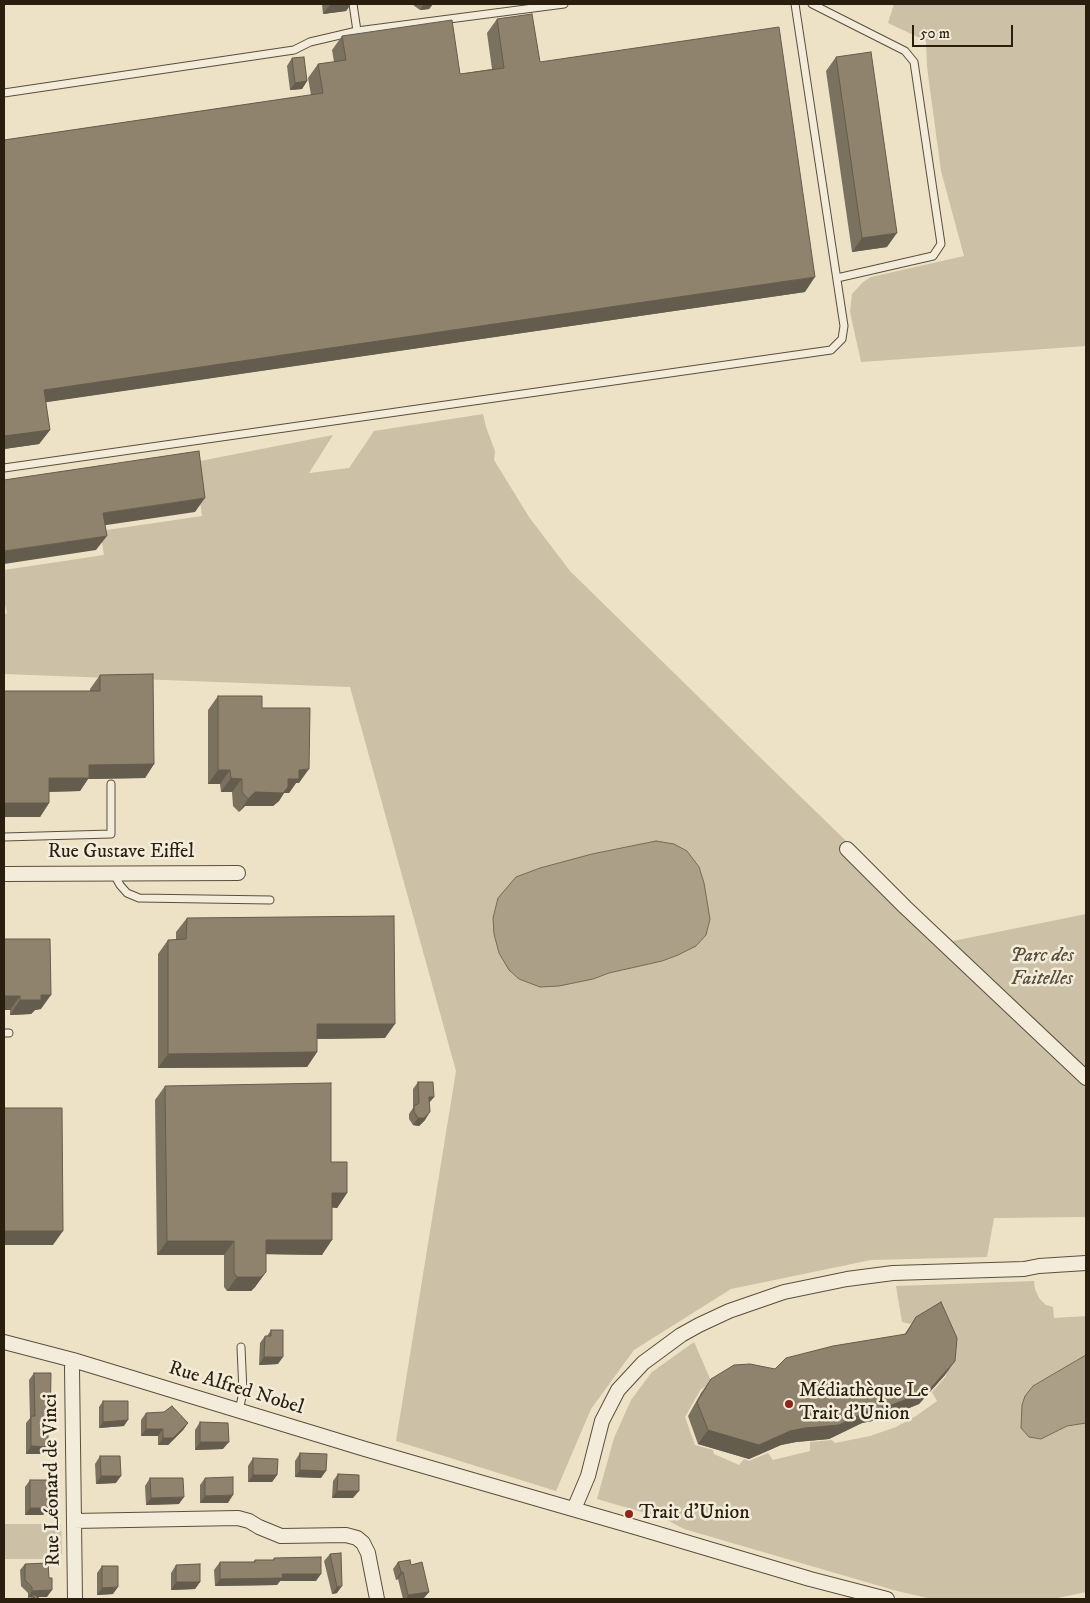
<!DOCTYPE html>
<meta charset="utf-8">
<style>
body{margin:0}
#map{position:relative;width:1090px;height:1603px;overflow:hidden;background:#ede1c6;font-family:"IM FELL DW Pica",serif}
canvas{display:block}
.frame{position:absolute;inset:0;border:5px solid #2a1e0e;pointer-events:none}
.scale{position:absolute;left:912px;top:25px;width:101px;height:22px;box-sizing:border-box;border:2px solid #2a1e0e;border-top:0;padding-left:6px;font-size:15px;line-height:18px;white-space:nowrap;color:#2a1e0e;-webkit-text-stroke:4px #f3ecda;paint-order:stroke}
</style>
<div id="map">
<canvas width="1090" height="1603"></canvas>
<div class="frame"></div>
<div class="scale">50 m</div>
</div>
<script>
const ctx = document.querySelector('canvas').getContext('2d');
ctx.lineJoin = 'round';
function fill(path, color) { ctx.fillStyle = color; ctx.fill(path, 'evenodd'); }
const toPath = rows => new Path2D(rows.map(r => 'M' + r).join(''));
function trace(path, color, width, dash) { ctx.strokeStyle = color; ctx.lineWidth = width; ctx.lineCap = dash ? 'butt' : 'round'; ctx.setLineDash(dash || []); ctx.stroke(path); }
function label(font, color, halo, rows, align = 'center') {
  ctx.font = font + ' "IM FELL DW Pica",serif'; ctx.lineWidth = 5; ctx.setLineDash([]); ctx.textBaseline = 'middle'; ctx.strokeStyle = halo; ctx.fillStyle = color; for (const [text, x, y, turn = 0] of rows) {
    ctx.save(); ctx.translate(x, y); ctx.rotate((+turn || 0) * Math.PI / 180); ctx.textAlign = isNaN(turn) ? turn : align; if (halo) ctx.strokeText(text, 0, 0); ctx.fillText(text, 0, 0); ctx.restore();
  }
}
fill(toPath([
 [894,4,1086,4,1086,346,861,362,850,312,852,294,863,282,871,277,964,256,941,171,927,67,926,41,888,23],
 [483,414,486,427,495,451,494,460,529,517,570,571,772,769,908,901,953,941,1086,914,1086,1217,994,1218,987,1257,871,1260,731,1289,634,1350,591,1409,556,1491,396,1441,456,1071,350,687,4,674,4,615,7,613,4,601,4,570,104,555,100,531,202,516,195,462,333,435,309,473,349,468,374,431],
 [1034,1281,1035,1289,1039,1298,1046,1305,1053,1307,1054,1318,1086,1316,1086,1592,1053,1599,932,1599,897,1591,684,1529,663,1518,597,1499,614,1438,631,1400,652,1372,694,1342,712,1383,701,1389,685,1417,695,1445,713,1450,714,1454,739,1465,744,1459,749,1461,768,1453,773,1460,810,1451,810,1442,832,1440,835,1443,870,1436,896,1427,916,1416,937,1401,932,1392,946,1376,949,1348,933,1313,910,1324,902,1322,896,1286],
 [4,1524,61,1524,62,1554,54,1559,4,1559]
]), '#ccc0a7');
const water = toPath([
 [656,841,674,844,687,851,699,867,704,883,710,919,706,935,696,946,678,955,662,961,609,973,593,979,559,986,540,987,519,979,509,970,499,953,494,934,493,918,498,898,516,877,540,868,592,854,656,841],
 [1086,1355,1086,1423,1067,1426,1041,1439,1029,1437,1021,1428,1022,1405,1025,1396,1033,1386,1086,1355]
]);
fill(water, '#ab9f87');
trace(water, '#776b57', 1);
const service = toPath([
 [353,4,357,31],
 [812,4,905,51,914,62,941,244,933,256,837,278],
 [4,93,294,50,310,42,357,31,564,4],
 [4,468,831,350,842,339,844,326,795,4],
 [4,837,111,834,111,784],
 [114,874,120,885,127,893,139,898,270,900],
 [4,1033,9,1033],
 [239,1411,243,1392,241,1347]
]);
const minor = toPath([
 [847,849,905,907,1086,1078],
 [4,874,238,873],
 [4,1342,73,1360,365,1449,635,1527,810,1579,887,1599],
 [73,1360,72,1368,75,1599],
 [574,1509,588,1476,602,1421,618,1390,643,1363,681,1335,699,1325,729,1311,784,1292,847,1279,893,1273,1024,1269,1039,1266,1086,1263],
 [74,1521,238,1518,249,1521,259,1527,281,1536,346,1535,357,1538,363,1543,368,1553,377,1599]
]);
trace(service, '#5b4f3c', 9);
trace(minor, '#5b4f3c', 16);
trace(service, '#f3ecda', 7);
trace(minor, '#f3ecda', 14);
fill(toPath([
 [322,4,351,4,346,11,323,14],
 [414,4,433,4,429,9,420,10,413,5],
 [497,19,540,62,805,292,45,402,50,430,39,444,4,449,4,140,311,95,308,78,318,64,334,62,332,50,342,36,460,74,492,69,487,33],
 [836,57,887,247,852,252,826,71],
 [292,58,307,81,302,89,290,90,287,66],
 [100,675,154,764,145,778,88,779,80,791,49,792,49,803,40,817,4,817,90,691,90,689],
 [218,696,262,708,299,783,296,783,289,793,284,793,279,801,273,806,245,806,239,812,233,806,232,792,221,792,220,784,208,784,208,710],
 [187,918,385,1038,317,1039,317,1052,307,1067,158,1068,158,954,168,940,176,940,176,932],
 [4,939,41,1009,35,1010,31,1014,10,1015,10,1010,4,1010],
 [418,1082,434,1097,429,1103,425,1120,419,1126,413,1125,409,1119,409,1114,413,1108,413,1089],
 [165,1086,331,1162,347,1193,337,1208,332,1207,322,1255,266,1254,266,1272,255,1287,251,1291,227,1291,224,1287,224,1255,157,1255,155,1100],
 [916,1317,945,1375,919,1404,882,1419,862,1423,829,1439,796,1442,781,1445,749,1459,698,1444,688,1416,701,1393,711,1379,775,1369,904,1335],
 [271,1330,278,1364,259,1365,260,1343,265,1336,267,1336],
 [34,1373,50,1430,48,1433,43,1454,26,1454,26,1423,30,1418,29,1380],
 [103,1401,124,1426,99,1428,99,1407],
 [146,1413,188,1423,183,1430,168,1445,158,1445,158,1436,141,1436,141,1420],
 [200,1422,223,1449,195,1450,195,1430],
 [300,1453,321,1478,295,1477,295,1461],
 [100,1456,116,1483,96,1484,95,1464],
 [253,1458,277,1475,272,1482,248,1482,248,1466],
 [338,1474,353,1498,332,1498,333,1481],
 [150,1478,179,1504,146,1505,145,1486],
 [205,1478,228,1503,200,1503,200,1485],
 [30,1480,48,1508,43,1515,25,1515,25,1487],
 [341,1553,337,1593,332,1594,324,1561,330,1554],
 [274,1558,316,1581,280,1581,277,1585,215,1586,214,1570,220,1562,253,1562,255,1560,273,1560],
 [398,1562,411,1565,429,1592,423,1599,403,1599,398,1579,396,1580,393,1569],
 [25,1564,47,1597,38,1597,40,1599,30,1599,31,1597,28,1598,28,1593,21,1586,20,1570],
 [176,1565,200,1582,195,1589,171,1590,171,1573],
 [102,1566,113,1594,97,1595,97,1573]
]), '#7b715f');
fill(toPath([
 [331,4,351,4,346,11,323,14],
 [424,4,433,4,429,9,420,10],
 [307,81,302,89,290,90,295,83],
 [897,233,887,247,852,252,862,238],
 [815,277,805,292,34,404,44,390],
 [50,430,39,444,4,449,4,436],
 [205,498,195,512,93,527,103,513],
 [107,536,96,550,4,564,4,551],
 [154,764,145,778,88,779,80,791,40,792,49,778,89,765],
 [309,769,299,783,296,783,289,793,284,793,279,801,273,806,245,806,239,812,248,799,255,792,288,779,299,770],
 [218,770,230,770,220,784,208,784],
 [231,778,242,779,232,792,221,792],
 [4,803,49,803,40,817,4,817],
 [41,995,51,995,41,1009,35,1010,31,1014,10,1015,20,1000],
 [4,996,20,996,10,1010,4,1010],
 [317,1024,395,1024,385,1038,307,1039],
 [317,1052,307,1067,158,1068,168,1054],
 [429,1097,434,1097,428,1104],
 [430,1112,425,1120,419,1126,413,1125,418,1118],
 [332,1193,347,1193,337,1208,322,1207],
 [4,1231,63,1231,53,1245,4,1245],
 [266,1240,332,1240,322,1255,256,1254],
 [167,1241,234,1241,224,1255,157,1255],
 [266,1272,255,1287,251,1291,227,1291,237,1277],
 [264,1357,283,1357,278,1364,259,1365],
 [955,1361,945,1375,919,1404,882,1419,862,1423,829,1439,796,1442,781,1445,749,1459,698,1444,708,1430],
 [128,1420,124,1426,99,1428,103,1422],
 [188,1423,183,1430,168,1445,158,1445,163,1438],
 [146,1429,163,1429,158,1436,141,1436],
 [200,1442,229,1442,223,1449,195,1450],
 [31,1446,48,1447,43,1454,26,1454],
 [300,1470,326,1471,321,1478,295,1477],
 [253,1475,277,1475,272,1482,248,1482],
 [101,1476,121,1476,116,1483,96,1484],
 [337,1491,359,1491,353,1498,332,1498],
 [233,1495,228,1503,200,1503,205,1496],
 [184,1497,179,1504,146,1505,151,1498],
 [30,1508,48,1508,43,1515,25,1515],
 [401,1572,403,1572,398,1579,396,1580],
 [282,1574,321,1574,316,1581,280,1581,277,1585,215,1586,220,1579],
 [176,1582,200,1582,195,1589,171,1590],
 [342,1586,337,1593,332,1594,337,1587],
 [118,1587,113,1594,97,1595,102,1588],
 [52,1590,47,1597,34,1597,34,1594,31,1597,28,1598,32,1591],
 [429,1592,423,1599,406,1599,408,1595]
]), '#645c4d');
const building = toPath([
 [532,14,540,62,779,27,815,277,44,390,50,430,4,436,4,140,323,93,318,64,346,60,342,36,452,20,460,74,504,68,497,19,532,14],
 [871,52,897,233,862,238,836,57,871,52],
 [304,57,307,81,295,83,292,58,304,57],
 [199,451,205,498,103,513,107,536,4,551,4,480,199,451],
 [153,674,154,764,89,765,89,778,49,778,49,803,4,803,4,691,100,691,100,675,153,674],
 [218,696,262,696,262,708,310,708,309,769,299,770,299,779,288,779,288,787,283,793,255,792,248,799,242,792,242,779,231,778,230,770,218,770,218,696],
 [394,916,395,1024,317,1024,317,1052,168,1054,168,940,186,939,187,918,394,916],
 [4,939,50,939,51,995,41,995,41,1000,20,1000,20,996,4,996,4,939],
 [418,1082,433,1082,434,1097,429,1097,430,1112,424,1118,418,1118,414,1112,414,1106,419,1103,418,1082],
 [331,1083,331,1162,347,1162,347,1193,332,1193,332,1240,266,1240,266,1272,261,1277,237,1277,234,1273,234,1241,167,1241,165,1086,331,1083],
 [4,1108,62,1108,63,1231,4,1231,4,1108],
 [941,1302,957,1338,955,1361,929,1390,892,1405,872,1409,839,1425,805,1428,790,1431,759,1445,708,1430,697,1402,711,1379,734,1365,750,1364,775,1369,786,1358,833,1346,906,1334,916,1317,941,1302],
 [271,1330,283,1330,283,1357,264,1357,265,1336,271,1336,271,1330],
 [34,1373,51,1373,50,1430,48,1429,48,1447,31,1446,31,1416,35,1416,34,1373],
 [103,1401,128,1401,128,1420,103,1422,103,1401],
 [172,1406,188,1423,173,1438,163,1438,163,1429,146,1429,146,1413,164,1412,172,1406],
 [200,1422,228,1423,229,1442,200,1442,200,1422],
 [300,1453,327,1454,326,1471,300,1470,300,1453],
 [100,1456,120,1456,121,1476,101,1476,100,1456],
 [253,1458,278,1459,277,1475,253,1475,253,1458],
 [338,1474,359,1475,359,1491,337,1491,338,1474],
 [233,1477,233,1495,205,1496,205,1478,233,1477],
 [150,1478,183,1478,184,1497,151,1498,150,1478],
 [30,1480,48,1480,48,1508,30,1508,30,1480],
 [341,1553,342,1586,337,1587,330,1554,341,1553],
 [321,1557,321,1574,282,1574,283,1578,220,1579,220,1562,255,1562,255,1560,274,1560,274,1558,321,1557],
 [410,1560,411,1565,422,1562,429,1592,408,1595,403,1572,401,1572,398,1562,410,1560],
 [48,1563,49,1578,52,1578,52,1590,32,1591,32,1587,25,1580,25,1564,48,1563],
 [200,1564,200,1582,176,1582,176,1565,200,1564],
 [102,1566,118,1566,118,1587,102,1588,102,1566],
 [34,1594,40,1599,34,1599,34,1594]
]);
fill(building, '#8f836e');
trace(building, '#645c4d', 1);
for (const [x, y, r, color] of [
 [789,1404,5,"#8f2418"],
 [629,1514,5,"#8f2418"]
]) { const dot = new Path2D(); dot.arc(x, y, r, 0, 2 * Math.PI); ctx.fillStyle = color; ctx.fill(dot); trace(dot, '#f3ecda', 2); }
label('20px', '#2a1e0e', '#f3ecda', [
 ["Rue Gustave Eiffel",121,853],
 ["Rue Alfred Nobel",236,1389,17],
 ["Rue Léonard de Vinci",53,1480,-91]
]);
label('italic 20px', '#5b4f3c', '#f3ecda', [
 ["Parc des",1042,957],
 ["Faitelles",1042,980]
]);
label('20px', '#2a1e0e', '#f3ecda', [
 ["Médiathèque Le",799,1392],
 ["Trait d'Union",799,1415],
 ["Trait d'Union",639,1514]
], 'left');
</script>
